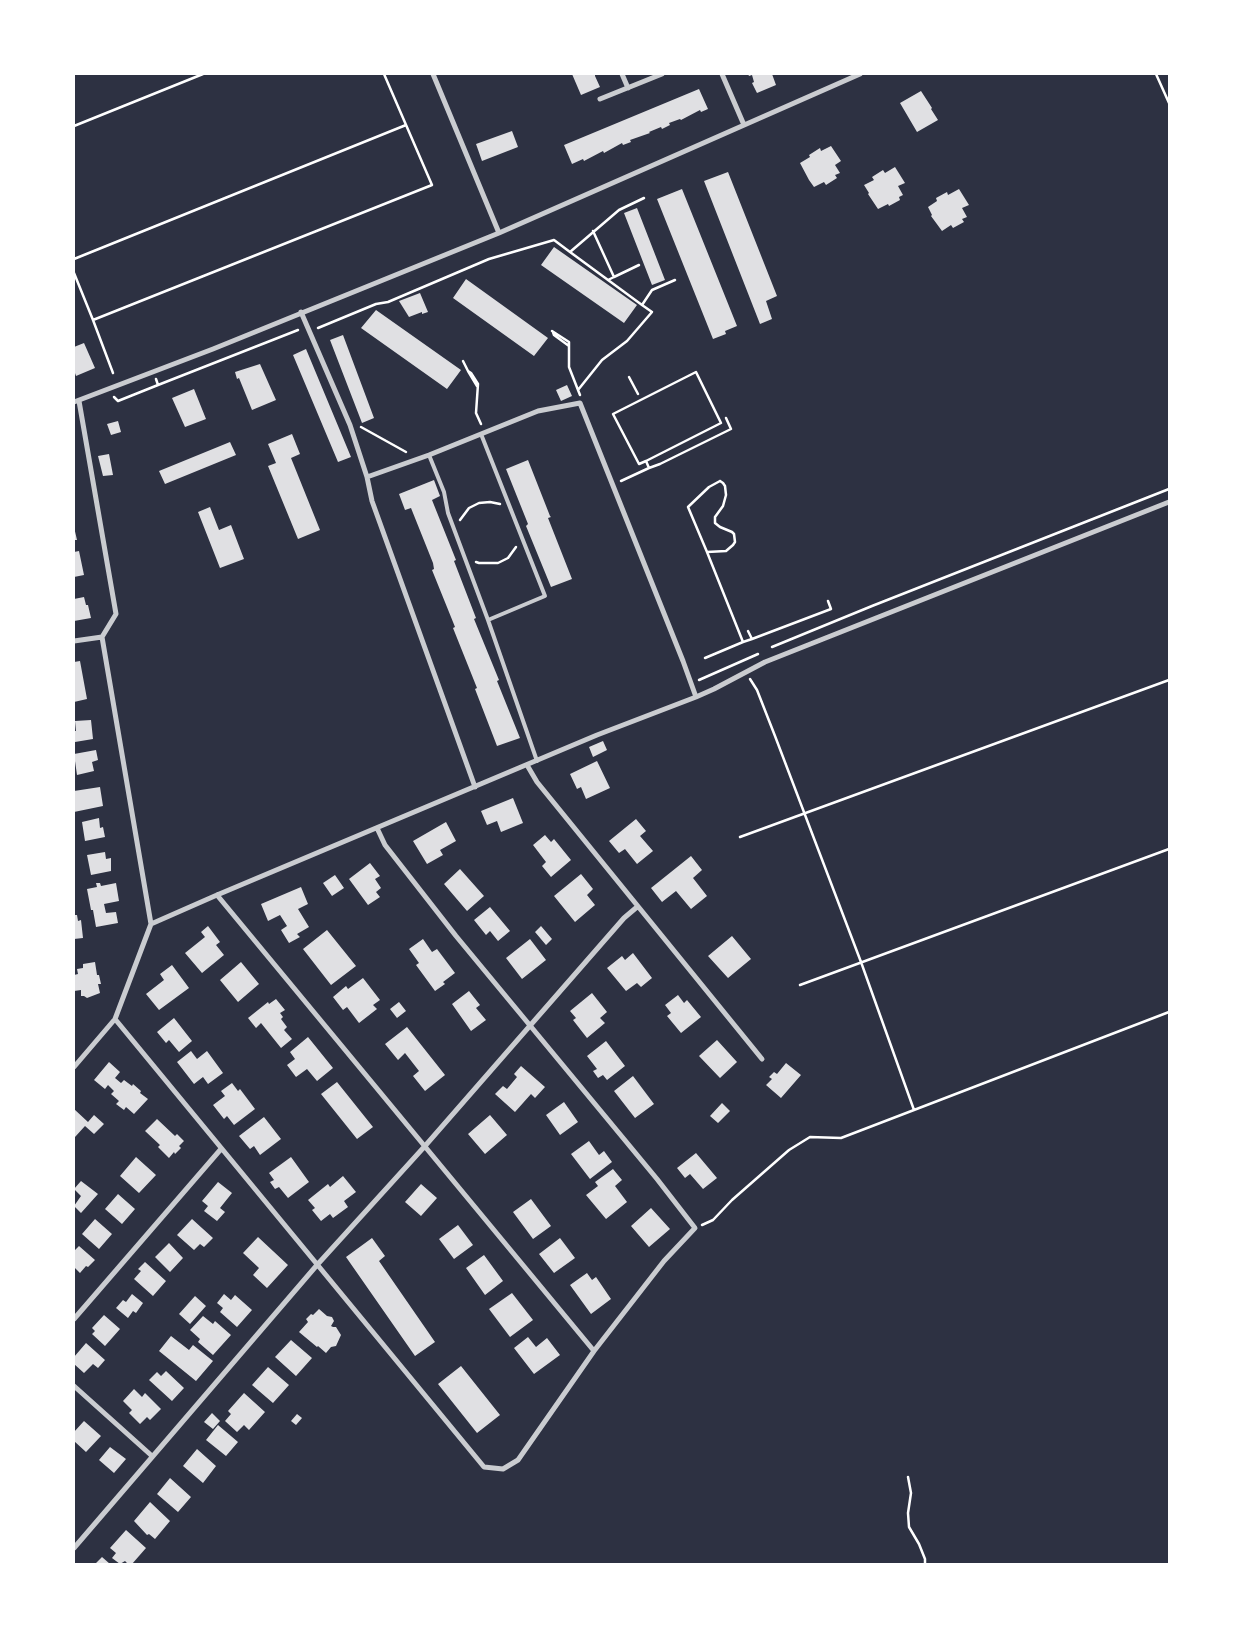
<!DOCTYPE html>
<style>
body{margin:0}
#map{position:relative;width:1243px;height:1638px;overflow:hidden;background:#2d3142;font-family:Georgia,serif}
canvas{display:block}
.frame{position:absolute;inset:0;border:75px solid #fff;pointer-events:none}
</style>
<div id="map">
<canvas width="1243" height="1638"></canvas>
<div class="frame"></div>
</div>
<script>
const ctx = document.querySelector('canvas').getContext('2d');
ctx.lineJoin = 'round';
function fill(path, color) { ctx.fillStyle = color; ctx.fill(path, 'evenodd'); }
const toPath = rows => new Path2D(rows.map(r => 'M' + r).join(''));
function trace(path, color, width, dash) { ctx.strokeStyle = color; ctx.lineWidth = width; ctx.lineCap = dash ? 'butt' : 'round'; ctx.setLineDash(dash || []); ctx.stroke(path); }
fill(toPath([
 [572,74,595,74,595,76,600,87,581,95],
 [748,74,772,74,776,85,757,93,752,83,754,82,752,75,749,76],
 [699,89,708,109,701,112,700,110,681,120,680,119,669,123,670,125,662,129,661,127,649,132,650,133,630,140,631,142,623,145,622,143,604,153,603,151,584,161,583,159,572,164,564,145],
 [921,91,932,108,931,109,938,120,917,132,900,103],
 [512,131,518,147,482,161,476,144],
 [831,146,841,161,835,165,840,173,835,175,837,178,826,185,824,182,814,187,809,180,800,163,810,157,809,155,820,148,821,151],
 [895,167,905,183,898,186,903,195,899,197,900,200,889,206,888,204,878,209,868,194,869,193,864,185,874,180,872,177,883,170,885,173],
 [728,172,777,296,766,301,772,319,760,324,704,181],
 [682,189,737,326,725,331,726,334,713,339,657,199],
 [959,189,969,205,962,208,967,217,962,219,964,222,953,228,951,225,942,231,931,216,932,215,928,207,937,201,936,198,947,192,948,195],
 [637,208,665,280,652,285,624,213],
 [554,247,637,305,624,323,541,265],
 [466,279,548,338,534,356,453,298],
 [420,293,428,312,422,314,422,312,409,317,399,301],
 [376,310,461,370,447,389,361,328],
 [343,335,374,418,362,423,330,340],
 [84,343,95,368,76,376,74,370,74,347],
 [306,349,351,457,338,462,293,355],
 [260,364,276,400,252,410,239,378,237,379,235,372],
 [567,385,572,396,561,401,556,390],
 [194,389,206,419,185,427,172,398],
 [118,421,121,432,111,435,107,424],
 [292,434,300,454,291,458,320,530,298,539,268,466,276,463,268,444],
 [230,442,236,455,165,484,159,471],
 [109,454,113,475,103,476,98,456],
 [528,460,550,516,551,517,548,518,572,579,551,587,526,526,528,524,506,469],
 [434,480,440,496,432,500,456,560,454,561,476,618,474,619,499,680,497,681,520,738,497,746,475,689,477,688,453,628,455,627,453,622,432,570,434,569,433,563,411,508,405,510,399,494],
 [210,507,219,530,231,525,244,559,220,568,198,512],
 [74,527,77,540,74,540],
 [79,551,84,575,74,577,74,552],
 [84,597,86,605,88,605,91,618,74,621,74,599],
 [80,661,87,699,74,702,74,662],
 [91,720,93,739,75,742,74,731,76,731,75,721],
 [603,741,607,750,593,757,589,747],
 [96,750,98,760,92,762,94,771,77,775,74,754],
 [597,761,610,788,586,799,581,787,577,789,570,774],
 [100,787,103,806,74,812,74,791],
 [513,798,523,823,501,832,497,821,487,825,481,811],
 [99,818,100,828,103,827,105,837,85,841,82,822],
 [636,819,646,831,640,836,653,851,637,864,625,849,619,853,609,841],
 [446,822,456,841,440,850,443,855,427,864,413,841],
 [545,835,551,842,554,839,571,860,551,877,542,866,546,862,533,845],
 [105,852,106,859,111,858,111,871,91,875,87,855],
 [691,856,702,870,693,878,707,896,691,909,676,891,662,902,651,888],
 [370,863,380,876,375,879,381,888,376,892,380,897,368,905,349,879],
 [460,869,484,896,467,911,444,884],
 [581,874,593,889,587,895,595,905,575,922,554,896],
 [335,875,344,888,332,896,323,883],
 [96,883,100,883,101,886,116,883,119,901,104,904,106,913,116,912,118,923,96,927,93,910,91,910,87,889,97,887],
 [301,887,308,904,298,909,309,927,297,934,300,937,289,943,281,930,287,926,280,915,268,921,261,904],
 [490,907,510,931,498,941,490,931,486,935,474,920],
 [74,915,77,915,78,921,81,920,83,938,74,939],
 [208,926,220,942,216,945,224,955,202,973,185,953,205,937,201,932],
 [541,926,552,939,546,945,535,932],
 [327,930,356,966,331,985,303,949],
 [732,936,751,959,728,978,708,956],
 [423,939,432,952,437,949,455,973,443,982,445,984,435,991,416,965,419,963,409,949],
 [530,939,546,960,522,979,506,958],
 [633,953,652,978,641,987,637,983,626,991,607,968,622,956,625,960],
 [95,962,97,975,99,975,101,984,98,984,100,993,87,998,84,996,81,996,81,990,74,991,74,975,78,974,77,969,83,968,83,964],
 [241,962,259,984,238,1002,220,980],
 [172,965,189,988,159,1010,146,994,164,980,160,974],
 [363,978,380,1000,373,1005,377,1009,359,1023,347,1007,343,1010,333,997,346,986,348,989],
 [469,991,480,1005,476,1008,486,1020,471,1031,452,1004],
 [592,993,607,1012,600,1018,605,1023,587,1038,573,1020,576,1018,570,1011],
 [678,995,684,1003,687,1000,701,1017,681,1033,667,1016,671,1013,665,1005],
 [276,999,285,1010,280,1013,283,1017,281,1019,287,1027,284,1030,292,1039,281,1048,261,1023,256,1028,248,1018,268,1002,269,1004],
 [399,1002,406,1011,397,1018,390,1009],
 [174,1018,192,1041,179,1052,169,1040,166,1043,157,1032],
 [407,1027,445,1075,425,1091,413,1076,419,1071,405,1053,398,1060,385,1044],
 [308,1037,333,1068,317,1081,307,1069,296,1077,287,1065,295,1059,290,1052],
 [717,1040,737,1062,720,1078,699,1056],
 [606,1041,625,1066,607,1080,603,1075,598,1078,593,1071,597,1069,587,1056],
 [191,1051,197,1059,207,1051,223,1073,208,1084,203,1077,194,1084,177,1062],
 [109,1062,120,1072,115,1078,121,1083,124,1080,132,1086,133,1084,141,1091,140,1093,148,1099,134,1114,126,1107,124,1110,116,1104,119,1101,111,1094,114,1091,108,1085,105,1089,94,1080],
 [786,1063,801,1075,781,1098,766,1085,772,1079,769,1077,774,1072,777,1074],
 [521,1066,545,1087,535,1098,531,1094,515,1112,495,1094,503,1086,507,1089,517,1077,514,1074],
 [633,1076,654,1104,635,1118,614,1091],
 [337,1082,373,1127,357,1139,321,1094],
 [232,1083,238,1091,240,1089,255,1109,234,1125,227,1116,224,1119,213,1105,225,1096,221,1091],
 [564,1102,578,1122,560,1135,546,1115],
 [722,1103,730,1111,718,1123,710,1116],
 [74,1109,88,1122,94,1115,104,1124,94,1134,85,1126,75,1137,74,1135],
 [490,1115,507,1135,485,1154,468,1134],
 [264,1117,281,1139,260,1155,254,1146,250,1149,239,1136],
 [157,1119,175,1136,177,1134,184,1141,179,1146,181,1148,175,1154,174,1152,169,1158,158,1147,160,1145,145,1131],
 [589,1141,599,1155,604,1151,612,1162,590,1179,571,1154],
 [696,1153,717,1178,703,1189,690,1174,685,1178,677,1168],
 [136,1157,156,1175,139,1193,120,1176],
 [291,1157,309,1182,288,1198,279,1187,275,1189,270,1182,274,1180,269,1173],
 [613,1169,622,1180,615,1186,627,1202,606,1219,586,1195,598,1186,595,1182],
 [343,1176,356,1192,344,1201,348,1207,333,1218,330,1214,321,1221,312,1210,315,1208,308,1200,328,1184,330,1187],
 [81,1181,98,1194,81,1213,74,1206,81,1196,74,1189],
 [218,1182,232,1193,220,1208,225,1212,217,1221,204,1211,208,1206,202,1201],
 [421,1184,437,1198,421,1216,405,1202],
 [118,1194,135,1209,122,1224,105,1209],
 [531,1199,551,1226,533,1239,513,1212],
 [651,1208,670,1229,649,1247,631,1226],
 [95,1219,112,1234,99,1249,82,1234],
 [192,1219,213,1238,204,1247,200,1244,194,1250,177,1235],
 [458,1225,473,1245,454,1259,439,1239],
 [258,1237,288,1265,267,1288,253,1275,259,1268,243,1253],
 [372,1238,385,1256,379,1261,435,1342,415,1356,346,1257],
 [560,1238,575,1258,554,1273,539,1254],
 [169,1243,183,1258,170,1272,155,1257],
 [79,1246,95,1260,88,1267,86,1266,80,1273,74,1267,74,1251],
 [484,1255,503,1281,485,1295,466,1268],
 [145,1262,166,1281,153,1296,134,1279,141,1271,138,1269],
 [587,1273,592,1280,596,1277,611,1299,591,1314,570,1285],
 [512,1293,533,1320,510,1337,489,1309],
 [132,1294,143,1303,136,1313,133,1311,128,1318,116,1308,123,1300,126,1302],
 [224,1294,231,1300,235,1295,252,1310,237,1327,220,1312,223,1308,217,1303],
 [195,1296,206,1306,190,1324,179,1314],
 [319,1309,327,1316,332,1317,334,1321,331,1326,333,1327,336,1327,341,1335,336,1346,331,1347,326,1353,318,1346,317,1347,299,1332,308,1322,306,1319,311,1314,313,1315],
 [104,1315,120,1329,105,1346,92,1334,95,1331,92,1328],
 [203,1316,213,1324,215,1321,231,1335,213,1355,198,1342,200,1339,190,1330],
 [171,1336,189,1350,193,1345,213,1361,196,1381,159,1351],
 [528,1337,536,1347,547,1338,560,1355,534,1374,514,1348],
 [291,1340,312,1358,296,1376,275,1357],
 [86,1343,105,1360,98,1368,93,1364,84,1373,74,1364,74,1357],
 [461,1366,500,1415,477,1433,438,1384],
 [268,1367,289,1385,273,1403,252,1385],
 [166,1371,184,1388,172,1401,149,1380,157,1372,161,1376],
 [134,1389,142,1397,145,1393,161,1409,150,1420,147,1417,140,1424,129,1413,132,1410,123,1401],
 [244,1393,265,1412,249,1430,244,1425,237,1432,225,1421,231,1414,228,1411],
 [212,1413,220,1421,213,1429,204,1422],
 [297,1414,302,1418,296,1425,291,1421],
 [84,1421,101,1436,86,1452,74,1441,74,1432],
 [218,1425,238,1442,226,1456,206,1440],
 [110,1447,126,1459,114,1473,99,1460],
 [197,1449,216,1466,203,1483,183,1466],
 [170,1478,191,1497,178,1512,157,1494],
 [150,1502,170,1521,155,1539,149,1534,147,1535,134,1521],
 [126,1530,146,1548,132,1564,128,1564,125,1561,120,1564,112,1558,116,1553,110,1548],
 [102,1557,110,1564,95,1564]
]), '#e0e0e3');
trace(toPath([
 [1156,74,1169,103],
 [74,126,203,74],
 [593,231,614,277,608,280],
 [570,252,642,305],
 [74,259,406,125],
 [74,273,93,320],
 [614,277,639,265],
 [318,328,376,304,388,302,489,259,554,240,570,252,619,210,644,198],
 [552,331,569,342,569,367,578,390],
 [553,332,554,335,569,346],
 [463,361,468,371,471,373,478,384,476,413,481,424],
 [468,371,477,386],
 [113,373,93,320,432,185,384,74],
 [629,377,638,394],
 [156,379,158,385,298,330],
 [580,395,578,390,602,360,627,341,652,312,642,305,652,290,675,280],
 [114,397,118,401,158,385],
 [361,427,406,452],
 [646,461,639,464,613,414,696,372,721,423,646,461,649,468],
 [621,481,649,468,660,464,731,429,726,418],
 [720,481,723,483,725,486,726,495,723,506,715,517,715,523,720,527,732,532,734,534,735,542,733,545,726,551,707,552,688,507,709,487,720,481],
 [460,520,469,508,479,503,490,502,500,504],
 [707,552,743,642,752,639,748,631],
 [476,562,479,563,498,563,508,558,516,547],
 [752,639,831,609,828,601],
 [772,647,872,606,1169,489],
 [705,658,743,642],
 [750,679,757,690,775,736,861,962,914,1110,1169,1012],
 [699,680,758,654],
 [740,837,1169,680],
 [800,985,1169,849],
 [702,1225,713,1220,732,1200,789,1150,810,1137,841,1138,914,1110],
 [908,1477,911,1493,908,1513,909,1527,919,1544,925,1559,925,1564]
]), '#fff', 2.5);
trace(toPath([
 [481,434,545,596,488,620,537,761],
 [429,455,444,492,448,513,488,620]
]), '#caccd0', 4);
trace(toPath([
 [433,74,499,233],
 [622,74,628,88],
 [722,74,744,125],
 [600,99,662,74],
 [301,312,350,425,367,477,429,455,538,411,580,403,683,661,696,697],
 [79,401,116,614,102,637,151,924],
 [74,402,213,349,499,233,860,74],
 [367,477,372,501,475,787],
 [74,641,102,637],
 [527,765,537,782,762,1059],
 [217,895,594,1351],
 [115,1019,484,1467,503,1469,518,1460,594,1351,664,1261,695,1228,657,1179,456,936,385,845,377,828],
 [74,1067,115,1019,151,924,217,895,597,735,696,697,714,689,765,662,1169,502],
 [74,1319,221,1149],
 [74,1386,152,1456],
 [74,1548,317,1265,425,1146,624,918,637,907]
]), '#caccd0', 5);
</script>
